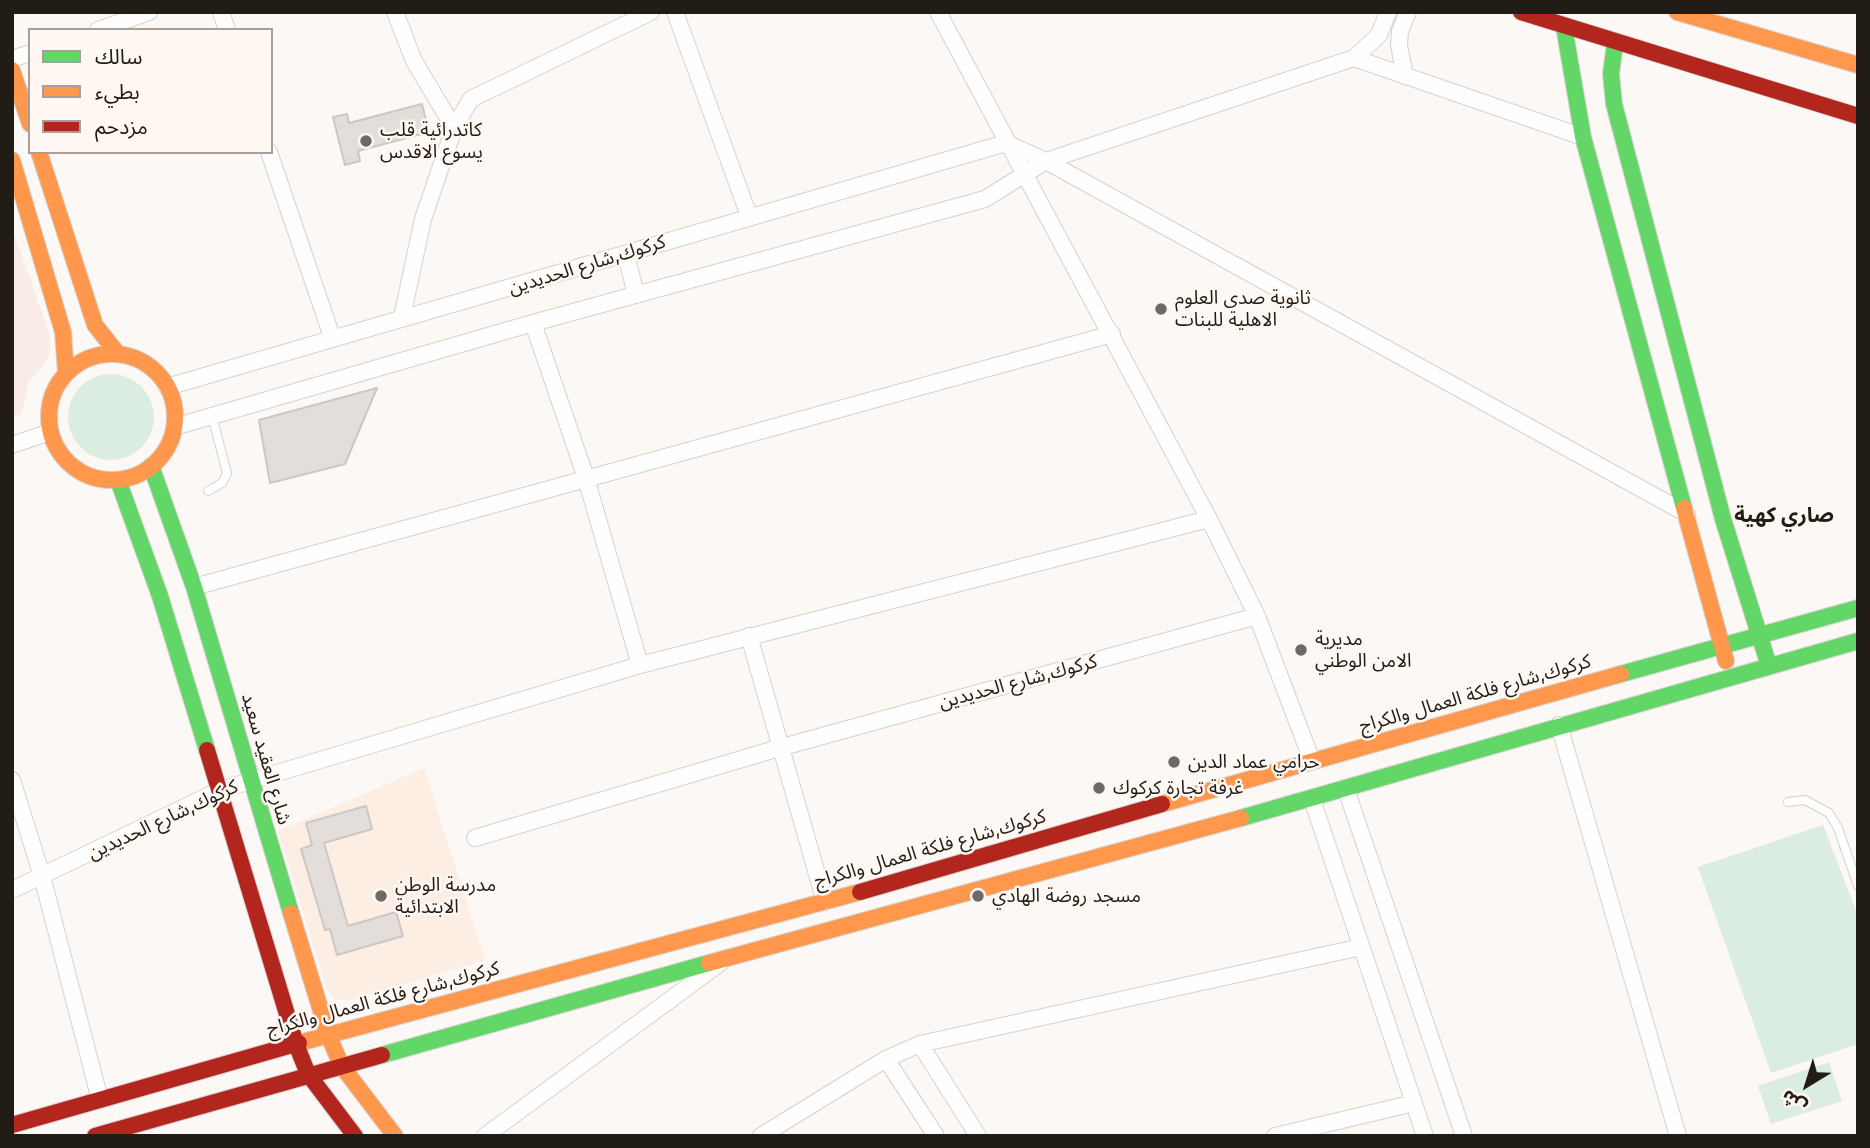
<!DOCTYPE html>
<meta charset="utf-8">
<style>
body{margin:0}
#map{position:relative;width:1870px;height:1148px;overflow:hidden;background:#fbf8f5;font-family:Inter,"Noto Sans Arabic",sans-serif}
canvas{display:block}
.frame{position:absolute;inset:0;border:14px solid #221c17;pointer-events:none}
.legend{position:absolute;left:28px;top:28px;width:245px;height:126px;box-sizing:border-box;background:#fef7f2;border:2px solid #a69f9a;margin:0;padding:9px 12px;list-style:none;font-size:21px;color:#221c17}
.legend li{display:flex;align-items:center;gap:14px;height:35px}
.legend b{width:35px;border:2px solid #a69f9a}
.north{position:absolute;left:1772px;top:1050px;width:70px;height:70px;-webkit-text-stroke:5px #fef7f2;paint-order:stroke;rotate:218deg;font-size:19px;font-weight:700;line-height:28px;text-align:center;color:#221c17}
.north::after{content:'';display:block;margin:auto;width:24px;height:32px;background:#221c17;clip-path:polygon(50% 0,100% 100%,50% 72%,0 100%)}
</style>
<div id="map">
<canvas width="1870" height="1148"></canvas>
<div class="frame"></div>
<ul class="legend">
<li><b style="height:9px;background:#63d668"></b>سالك</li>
<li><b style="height:9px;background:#ff974d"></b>بطيء</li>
<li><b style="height:9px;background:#b3261e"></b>مزدحم</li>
</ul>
<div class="north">ش</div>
</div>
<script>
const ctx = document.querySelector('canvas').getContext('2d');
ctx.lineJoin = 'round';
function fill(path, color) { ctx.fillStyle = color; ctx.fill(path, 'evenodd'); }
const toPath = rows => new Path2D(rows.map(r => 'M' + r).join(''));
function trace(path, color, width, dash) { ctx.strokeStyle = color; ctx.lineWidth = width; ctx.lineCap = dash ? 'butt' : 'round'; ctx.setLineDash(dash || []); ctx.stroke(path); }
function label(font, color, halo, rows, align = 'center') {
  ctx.font = font + ' Inter,"Noto Sans Arabic",sans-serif'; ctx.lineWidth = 5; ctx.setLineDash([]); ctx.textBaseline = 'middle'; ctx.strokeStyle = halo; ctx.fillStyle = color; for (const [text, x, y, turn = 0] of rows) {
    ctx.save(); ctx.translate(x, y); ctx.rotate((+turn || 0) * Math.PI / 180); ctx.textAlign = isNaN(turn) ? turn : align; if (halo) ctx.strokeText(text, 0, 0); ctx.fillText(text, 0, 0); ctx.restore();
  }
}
fill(toPath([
 [424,768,485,960,355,999,336,1000,327,990,278,831]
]), '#fdeee3');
fill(toPath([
 [12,228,50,335,50,352,45,363,28,383,22,414,12,417]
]), '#f9ece7');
fill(toPath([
 '68 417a43 43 0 1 1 86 0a43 43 0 1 1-86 0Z',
 [1823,825,1858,916,1858,1044,1771,1073,1698,867],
 [1829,1062,1842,1101,1771,1124,1758,1086]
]), '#dbece1');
const building = toPath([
 [422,104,429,132,358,151,360,161,345,165,333,117,347,114,349,123,422,104],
 [377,388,345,464,270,483,259,420,377,388],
 [366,806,372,829,324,843,348,926,396,912,403,936,337,955,330,929,325,930,301,849,312,845,306,823,366,806]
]);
fill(building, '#e4dedb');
trace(building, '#ccc7c5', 2);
const lane = toPath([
 [208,491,222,483,227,473,212,416],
 [1788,802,1805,800,1829,813,1838,828,1858,886]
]);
const street = toPath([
 [221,12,227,30],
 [395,12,414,61,454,128],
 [675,12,749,216],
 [938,12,1209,519,1257,616,1312,761],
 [98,30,149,12],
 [1354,58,1379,35,1388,12],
 [12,59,30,53],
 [1405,76,1399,45,1400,31,1408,12],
 [269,152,332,337],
 [626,254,636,295],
 [402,317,423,219,454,128,471,99,651,12],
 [533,323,586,478,640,665],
 [167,387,1006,143,1046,161,1687,514],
 [174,427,533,323,985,199,1046,161,1354,58,1583,137],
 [12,445,50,432],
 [194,587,1112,334],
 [749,636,825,902],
 [1559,725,1678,1136],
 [12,780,42,876,100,1100],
 [1346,789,1464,1136],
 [1312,799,1425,1136],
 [475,838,779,748,1257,616],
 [12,890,218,791,250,781,640,665,1209,519],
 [920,1044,978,1136],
 [886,1059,936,1136],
 [485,1136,720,963],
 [761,1136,886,1059,920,1044,1361,947],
 [1275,1136,1414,1103]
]);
const fast = toPath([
 [1564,27,1583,137,1684,508],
 [1615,43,1611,74,1614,104,1723,519,1769,666],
 [151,466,194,587,291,913],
 [118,480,160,596,207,750],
 [1621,674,1858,608],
 [1241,818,1858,641],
 [382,1055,709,963]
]);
const slow = toPath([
 [1677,12,1858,65],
 [12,70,30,124],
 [39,152,95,325,118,354],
 [12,160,63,332,66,373],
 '49 417a63 63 0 1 1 126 0a63 63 0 1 1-126 0Z',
 [1684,508,1726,661],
 [1162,804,1621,674],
 [291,913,328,1034,341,1065,395,1136],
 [709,963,1241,818],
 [299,1043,860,892]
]);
const jam = toPath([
 [1521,12,1858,116],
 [207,750,296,1044,308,1074,355,1136],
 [860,892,1162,804],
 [12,1125,299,1043],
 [95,1136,382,1055]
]);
trace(lane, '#d6d2ce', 10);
trace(street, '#d6d2ce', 18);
trace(fast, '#d6d2ce', 18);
trace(slow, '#d6d2ce', 18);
trace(jam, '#d6d2ce', 18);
trace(lane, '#fefefe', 8);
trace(street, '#fefefe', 16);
trace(fast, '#63d668', 16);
trace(slow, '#ff974d', 16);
trace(jam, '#b3261e', 16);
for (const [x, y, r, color] of [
 [366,141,7,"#6e6965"],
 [1161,309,7,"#6e6965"],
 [1301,650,7,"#6e6965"],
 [1174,762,7,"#6e6965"],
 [1099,788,7,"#6e6965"],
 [381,896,7,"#6e6965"],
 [978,896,7,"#6e6965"]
]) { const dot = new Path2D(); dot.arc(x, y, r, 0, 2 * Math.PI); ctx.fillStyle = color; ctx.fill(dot); trace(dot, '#fef7f2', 2.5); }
label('19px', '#221c17', '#fef7f2', [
 ["كاتدرائية قلب",380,130],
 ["يسوع الاقدس",380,152],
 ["ثانوية صدى العلوم",1175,298],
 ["الاهلية للبنات",1175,320],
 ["مديرية",1315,639],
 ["الامن الوطني",1315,661],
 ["حرامي عماد الدين",1188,762],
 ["غرفة تجارة كركوك",1113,788],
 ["مدرسة الوطن",395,885],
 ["الابتدائية",395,907],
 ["مسجد روضة الهادي",992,896]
], 'left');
label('19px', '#221c17', '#fef7f2', [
 ["كركوك,شارع الحديدين",587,265,-17],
 ["كركوك,شارع الحديدين",1018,682,-15],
 ["كركوك,شارع فلكة العمال والكراج",1475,694,-16],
 ["شارع العقيد سعيد",266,759,74],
 ["كركوك,شارع الحديدين",163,820,-25],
 ["كركوك,شارع فلكة العمال والكراج",930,849,-16],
 ["كركوك,شارع فلكة العمال والكراج",383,999,-15]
]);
label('bold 21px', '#221c17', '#fef7f2', [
 ["صاري كهية",1784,516]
]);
</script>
